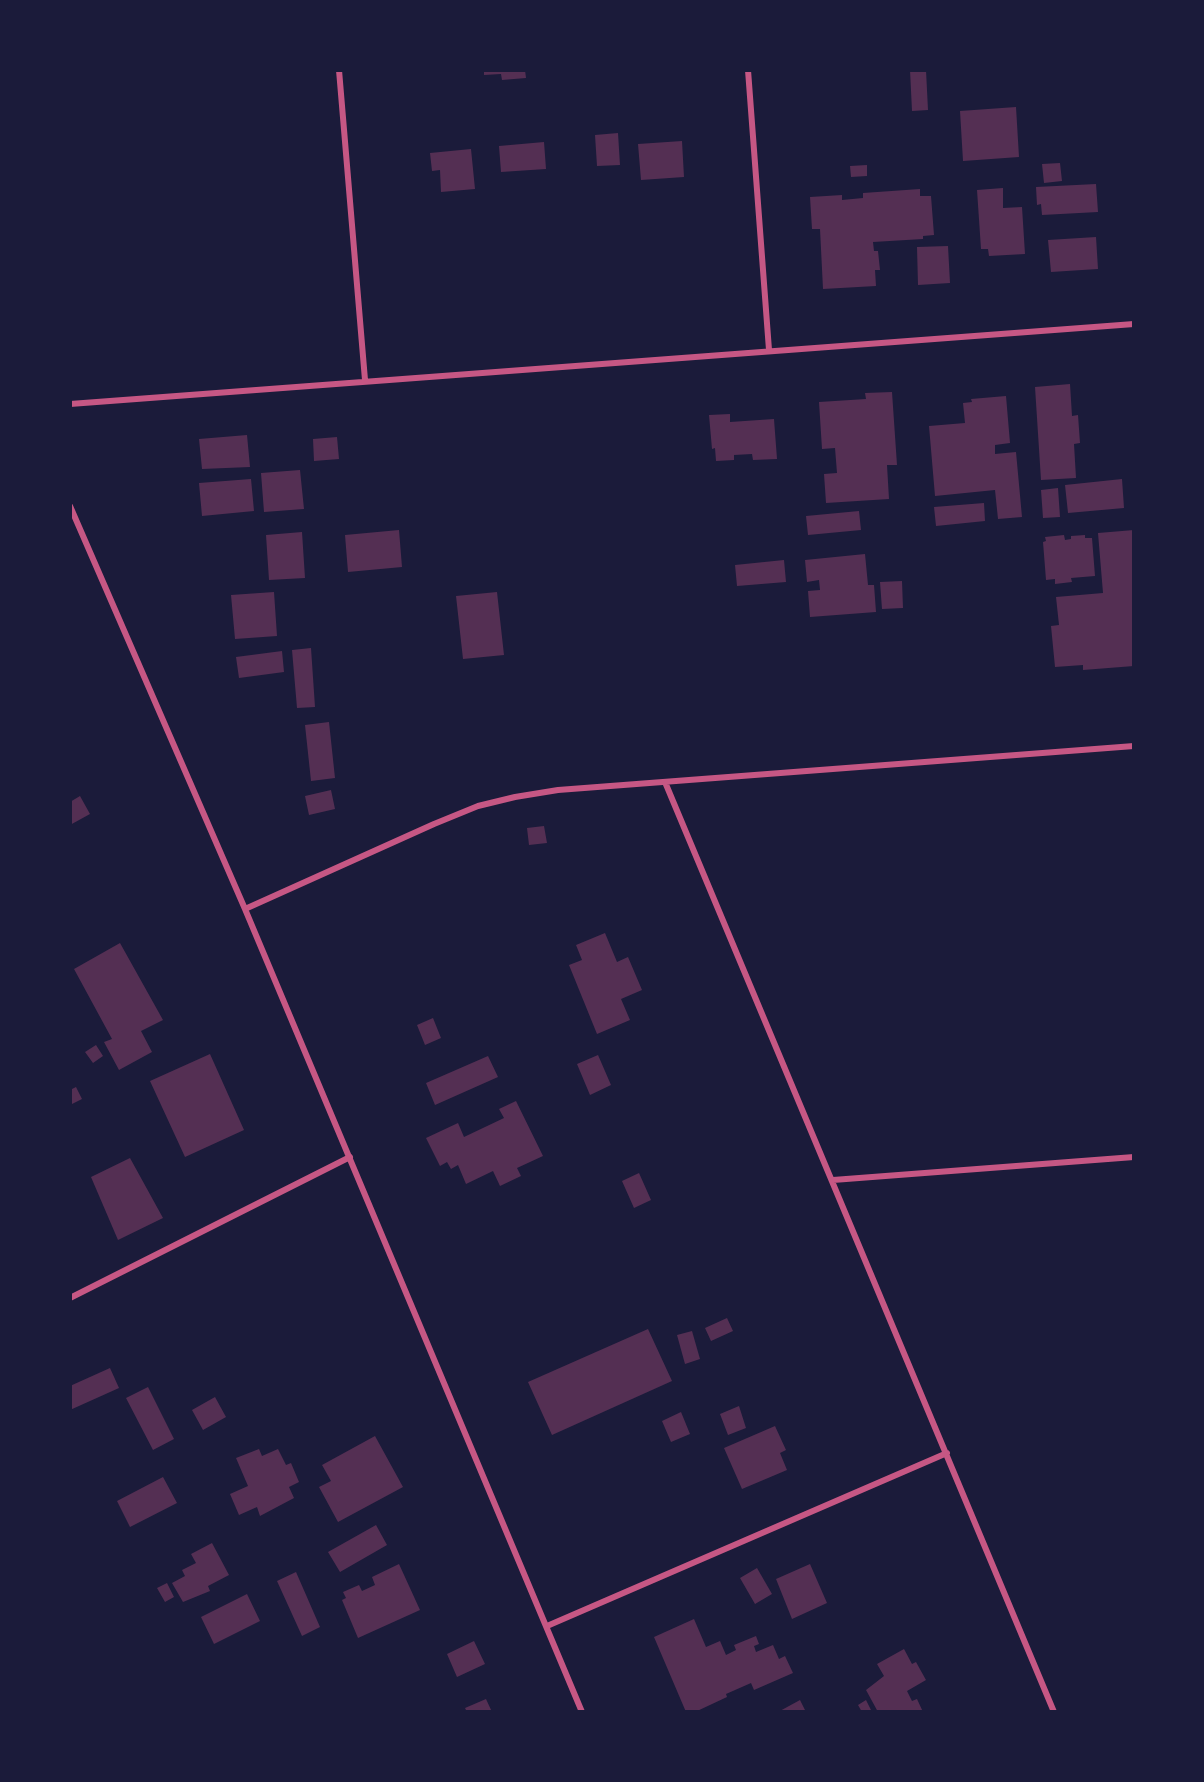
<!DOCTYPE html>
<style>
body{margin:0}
#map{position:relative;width:1204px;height:1782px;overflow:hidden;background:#1b1b3a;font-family:"Public Sans",sans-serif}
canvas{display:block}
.frame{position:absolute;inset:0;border:72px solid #1b1b3a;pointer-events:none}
</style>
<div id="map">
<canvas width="1204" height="1782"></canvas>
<div class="frame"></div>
</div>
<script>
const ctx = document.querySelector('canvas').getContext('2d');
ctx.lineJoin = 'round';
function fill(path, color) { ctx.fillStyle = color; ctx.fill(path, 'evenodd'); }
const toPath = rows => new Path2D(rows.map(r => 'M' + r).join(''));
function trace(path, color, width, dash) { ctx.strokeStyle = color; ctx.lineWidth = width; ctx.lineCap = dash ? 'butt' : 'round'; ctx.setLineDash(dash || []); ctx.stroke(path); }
fill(toPath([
 [484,70,525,70,526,78,502,80,501,74,484,75],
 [910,70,926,70,928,110,912,111],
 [1016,107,1019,157,963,161,960,111],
 [618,133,620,165,597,166,595,135],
 [682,141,684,177,641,180,638,144],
 [544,142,546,169,501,172,499,146],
 [471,149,475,189,441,192,440,170,432,171,430,153],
 [1060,163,1062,181,1044,183,1042,164],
 [867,165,867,176,851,177,850,166],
 [1096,184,1098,212,1042,215,1041,204,1037,205,1036,187],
 [1003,188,1003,208,1022,207,1025,254,989,256,988,249,981,249,977,190],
 [920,189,920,196,931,196,934,235,923,236,923,239,873,242,874,251,878,251,880,270,875,270,876,286,823,289,820,229,812,229,810,197,842,195,842,200,863,198,863,193],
 [1096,237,1098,269,1051,272,1048,240],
 [948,246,950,283,918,285,917,247],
 [1070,384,1072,416,1078,415,1080,443,1074,444,1076,478,1041,480,1035,387],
 [892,392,897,465,887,465,889,499,826,503,824,474,837,473,835,448,822,449,819,402,866,399,865,393],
 [1006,396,1010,443,995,445,995,454,1016,452,1022,517,998,519,995,490,935,496,929,426,965,423,963,403,972,402,971,399],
 [730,414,730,422,774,419,777,459,753,460,752,454,734,455,734,460,716,461,715,448,712,449,709,415],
 [247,435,250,467,202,469,199,439],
 [337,437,339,459,314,461,313,439],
 [300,470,304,509,264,512,261,473],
 [251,479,254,511,202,516,199,483],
 [1122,479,1124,508,1068,513,1065,485],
 [1058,488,1060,517,1043,518,1041,490],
 [984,503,985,521,936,526,934,507],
 [859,511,861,530,808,535,806,516],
 [399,530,402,567,348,572,345,535],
 [1134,530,1134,666,1083,670,1083,665,1055,667,1051,626,1059,625,1056,597,1103,593,1098,533],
 [302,532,305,578,269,580,266,535],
 [1064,535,1065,540,1071,539,1071,536,1085,535,1085,538,1092,538,1095,576,1071,578,1072,582,1055,584,1055,579,1046,580,1043,542,1046,541,1045,537],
 [865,554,868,585,874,585,876,612,810,617,808,591,820,590,819,580,807,582,805,560],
 [784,560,786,582,737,586,735,565],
 [902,581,903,608,882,609,880,582],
 [274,592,277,636,235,639,231,595],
 [497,592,504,655,463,659,456,596],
 [311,648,315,707,297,708,292,650],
 [282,651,284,672,239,678,236,657],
 [329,722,335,778,311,781,305,725],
 [331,790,335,809,309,815,305,796],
 [80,796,90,814,70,825,70,802],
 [544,826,547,843,529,845,527,828],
 [605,933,617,962,628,957,642,990,621,999,630,1020,597,1034,569,965,582,960,576,945],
 [120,943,163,1020,141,1031,152,1052,119,1070,104,1042,112,1039,74,969],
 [433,1018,441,1038,425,1045,417,1025],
 [96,1045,103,1056,93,1063,85,1052],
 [210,1054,244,1130,185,1157,150,1081],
 [598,1055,611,1085,590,1095,577,1064],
 [488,1056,498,1077,435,1105,426,1083],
 [76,1087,82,1099,70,1105,70,1090],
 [516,1101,543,1156,517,1168,521,1176,500,1186,493,1171,466,1184,458,1165,451,1169,447,1162,440,1166,426,1138,458,1123,464,1137,504,1118,499,1109],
 [130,1158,163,1218,118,1240,91,1177],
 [639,1173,651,1200,634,1208,622,1181],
 [727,1318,733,1331,711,1341,705,1328],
 [648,1329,672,1381,552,1435,528,1382],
 [692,1331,700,1359,685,1364,677,1335],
 [110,1368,119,1388,70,1410,70,1386],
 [148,1387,174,1439,153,1450,126,1398],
 [215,1397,226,1417,203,1430,192,1410],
 [739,1406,746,1428,728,1435,720,1414],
 [681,1412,690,1434,671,1442,662,1421],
 [775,1426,786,1450,780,1453,787,1470,742,1489,724,1448],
 [375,1436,403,1487,338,1522,319,1487,331,1481,322,1465],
 [259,1449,262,1456,278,1449,286,1465,291,1463,299,1482,289,1487,294,1498,260,1516,257,1507,239,1515,230,1494,248,1486,236,1458],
 [163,1477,177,1503,130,1527,117,1501],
 [376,1525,387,1545,340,1572,328,1552],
 [212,1543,229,1575,208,1586,210,1591,183,1602,172,1583,185,1576,182,1570,196,1563,191,1554],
 [399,1564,420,1610,358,1638,342,1600,346,1598,343,1592,359,1585,362,1591,375,1585,372,1577],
 [810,1564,827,1603,792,1619,776,1579],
 [757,1568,772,1594,755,1604,740,1578],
 [296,1572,320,1627,302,1636,277,1581],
 [167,1583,174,1597,165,1602,157,1588],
 [247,1594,260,1621,214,1644,201,1617],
 [694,1619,706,1647,720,1641,726,1655,736,1650,734,1645,756,1636,759,1644,754,1646,756,1652,773,1645,779,1659,785,1656,793,1673,754,1690,751,1683,726,1694,727,1697,695,1712,686,1712,654,1637],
 [474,1641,485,1664,457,1677,447,1654],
 [904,1649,912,1664,916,1662,926,1680,907,1691,912,1701,917,1699,923,1712,878,1712,866,1690,884,1676,877,1664],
 [486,1699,492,1712,467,1712,465,1708],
 [800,1700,806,1712,778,1712],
 [866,1700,872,1712,862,1712,858,1705]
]), '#542f53');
trace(toPath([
 [339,70,365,380],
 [748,70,769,350],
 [70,404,1134,324],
 [70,506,245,909,582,1712],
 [665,782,1054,1712],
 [245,909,434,824,478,806,515,797,558,790,1134,746],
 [833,1180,1134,1157],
 [70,1298,350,1157],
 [547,1626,947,1453]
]), '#c65784', 6);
</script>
